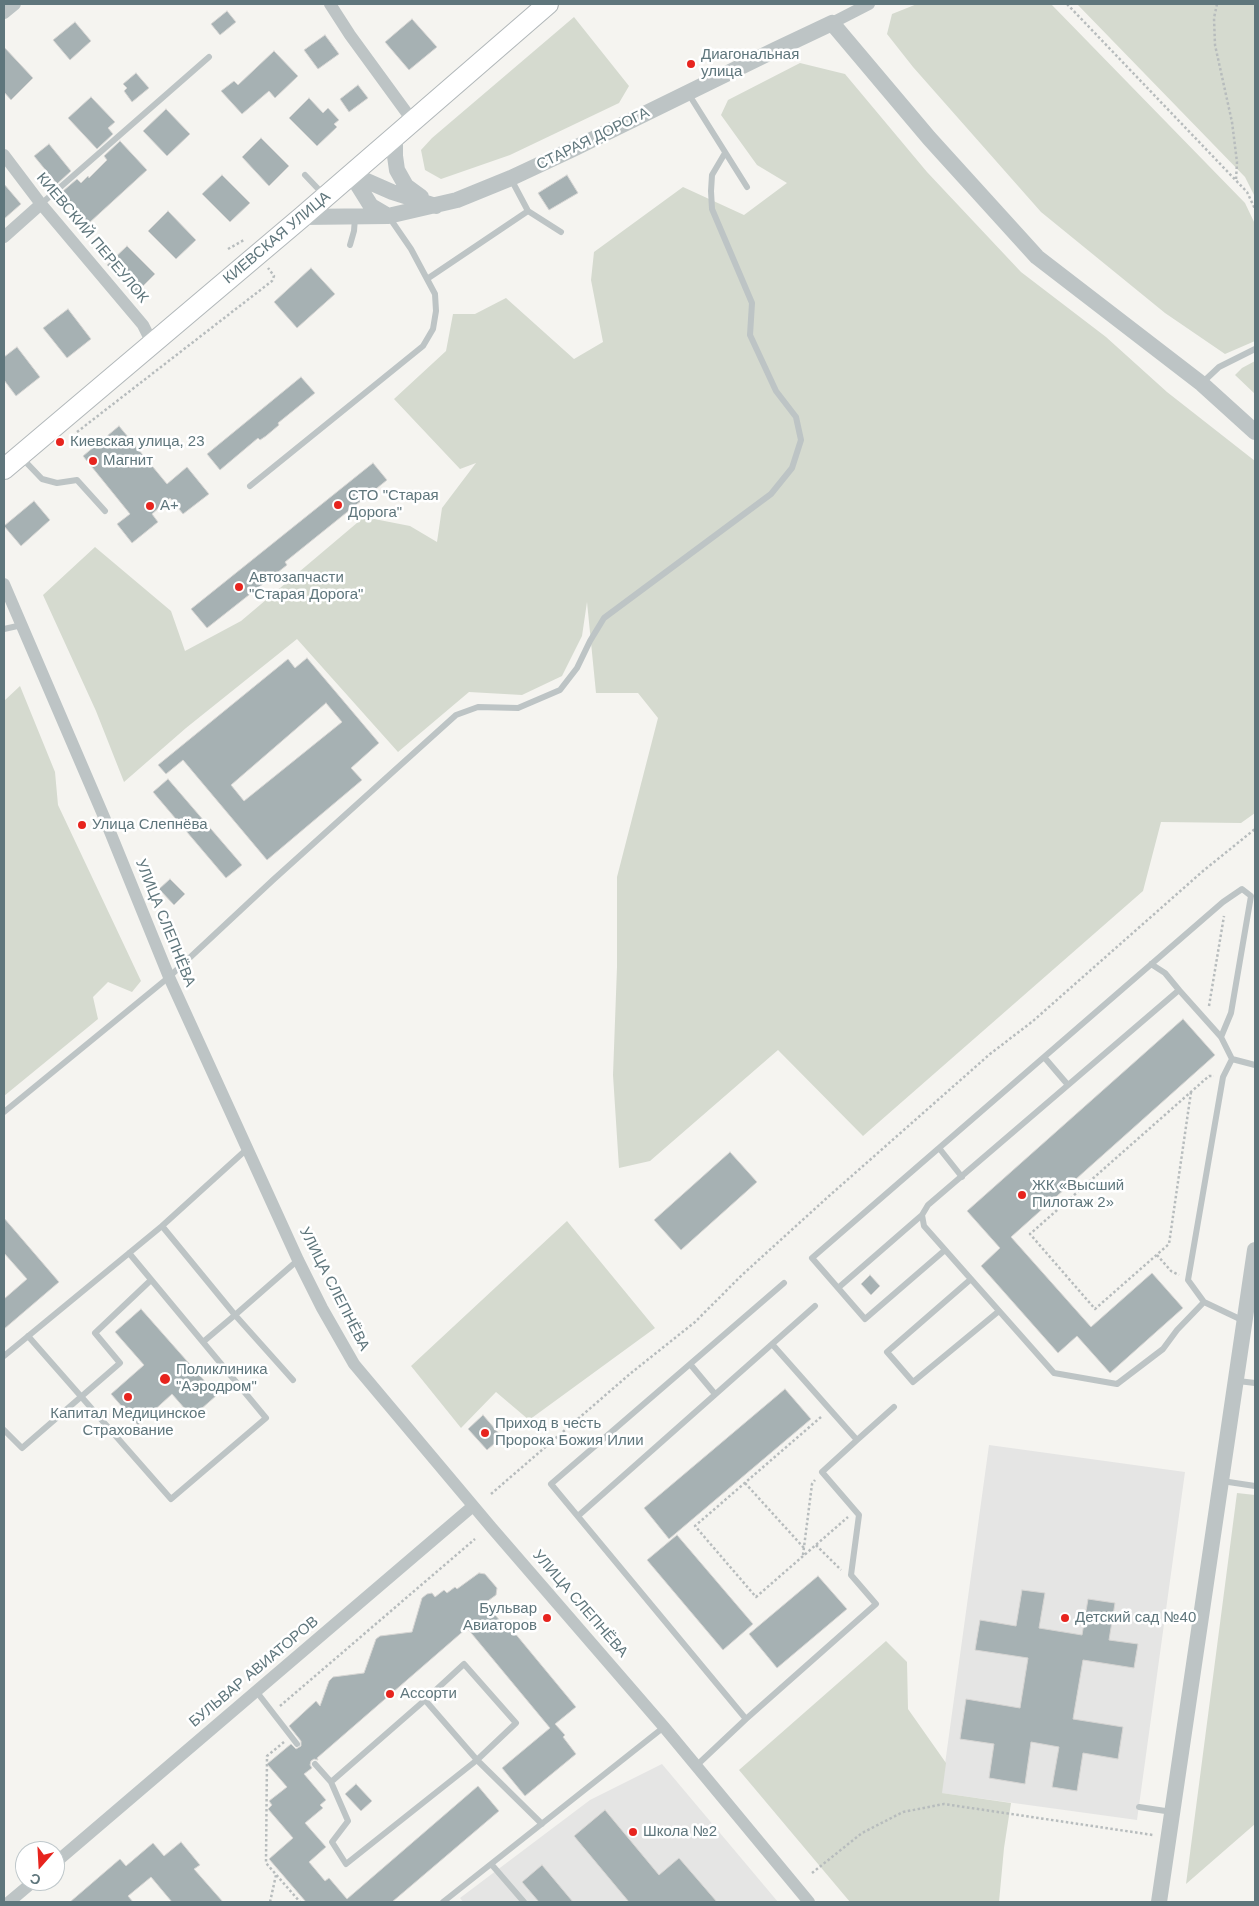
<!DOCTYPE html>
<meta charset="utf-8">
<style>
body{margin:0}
#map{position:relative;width:1259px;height:1906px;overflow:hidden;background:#f5f4f0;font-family:Arial,sans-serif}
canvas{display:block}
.frame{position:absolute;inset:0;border:5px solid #5f767c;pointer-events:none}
.north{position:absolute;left:15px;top:1841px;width:50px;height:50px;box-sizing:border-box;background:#fff;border:1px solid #bfc8cb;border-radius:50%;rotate:199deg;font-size:14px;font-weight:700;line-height:20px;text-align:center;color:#5f767c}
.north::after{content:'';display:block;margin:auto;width:18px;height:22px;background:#e7241e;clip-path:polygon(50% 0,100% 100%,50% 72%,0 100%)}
</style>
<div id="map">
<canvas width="1259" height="1906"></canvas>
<div class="frame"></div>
<div class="north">С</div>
</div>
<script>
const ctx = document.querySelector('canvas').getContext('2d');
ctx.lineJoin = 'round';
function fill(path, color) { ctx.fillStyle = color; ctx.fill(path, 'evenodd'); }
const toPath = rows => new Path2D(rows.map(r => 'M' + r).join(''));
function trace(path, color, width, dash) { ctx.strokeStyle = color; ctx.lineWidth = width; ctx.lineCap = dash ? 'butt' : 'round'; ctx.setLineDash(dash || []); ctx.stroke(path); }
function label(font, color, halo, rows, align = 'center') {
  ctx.font = font + ' Arial,sans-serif'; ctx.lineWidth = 5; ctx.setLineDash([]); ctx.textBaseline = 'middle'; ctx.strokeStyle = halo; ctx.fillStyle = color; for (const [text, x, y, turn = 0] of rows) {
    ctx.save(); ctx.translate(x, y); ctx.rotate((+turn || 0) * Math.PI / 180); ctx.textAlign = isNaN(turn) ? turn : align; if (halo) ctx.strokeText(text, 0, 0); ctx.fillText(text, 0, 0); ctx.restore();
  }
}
fill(toPath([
 [989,1445,1185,1472,1137,1820,941,1793],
 [662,1764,778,1902,463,1902,460,1898,590,1800]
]), '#e5e5e4');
fill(toPath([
 [917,4,1051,4,1245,203,1255,224,1255,341,1225,354,1165,313,1041,212,913,67,887,34,892,14],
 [1077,4,1255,4,1255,197,1245,177],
 [574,17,629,86,619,103,510,155,441,179,425,170,421,150,432,138],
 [800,63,845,74,927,172,1021,272,1106,337,1167,392,1255,461,1255,813,1241,823,1161,822,1143,891,863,1136,778,1050,650,1161,619,1168,613,1075,617,967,617,877,658,718,638,693,596,693,587,602,582,636,562,676,522,695,469,692,398,752,297,639,186,728,124,782,96,711,43,595,95,547,171,611,185,651,241,621,364,517,410,526,437,542,442,508,476,463,460,469,394,399,446,351,453,314,475,314,506,298,574,359,603,342,591,280,594,252,683,187,744,215,787,183,757,165,721,115,728,100],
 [1255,361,1255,394,1235,375,1242,368],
 [20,686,55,772,58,805,141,981,132,992,108,982,93,997,98,1019,4,1096,4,701],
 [567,1221,655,1328,529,1420,496,1392,461,1428,411,1366],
 [1237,1493,1255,1495,1255,1824,1186,1884],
 [886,1641,907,1662,908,1709,946,1763,942,1793,1011,1803,1004,1848,999,1902,850,1902,739,1770]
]), '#d5dacf');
const building = toPath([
 [227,11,236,22,220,35,211,24,227,11],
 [412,19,437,47,409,70,385,42,412,19],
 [75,22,91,41,70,60,53,40,75,22],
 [325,35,339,54,318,69,304,50,325,35],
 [4,47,33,78,11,100,4,92,4,47],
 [274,51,298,76,275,98,269,91,242,114,221,91,234,81,238,85,274,51],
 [136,73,149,88,132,102,124,91,127,88,123,84,136,73],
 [358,85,368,98,349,112,340,99,358,85],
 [91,97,115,122,108,128,113,134,97,149,68,118,91,97],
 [309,98,323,113,328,108,339,120,334,124,337,127,317,146,289,118,309,98],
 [166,109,190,134,167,156,143,131,166,109],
 [261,138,289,166,269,186,242,157,261,138],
 [120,141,147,170,89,223,65,198,67,196,63,191,77,179,81,183,88,176,89,178,107,160,104,156,120,141],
 [49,144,71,171,57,184,34,156,49,144],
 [222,175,250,203,230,222,202,194,222,175],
 [567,175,578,193,549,210,538,193,567,175],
 [4,184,21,204,4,219,4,184],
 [168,211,196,240,176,259,148,231,168,211],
 [127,246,155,274,136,293,107,265,127,246],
 [311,268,335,294,297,328,274,302,311,268],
 [68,309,91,339,67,358,43,328,68,309],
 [17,347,40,377,16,396,4,380,4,357,17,347],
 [301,377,315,393,278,423,279,425,266,436,260,440,258,438,220,470,207,454,301,377],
 [119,426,167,484,187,467,209,494,183,514,170,498,152,514,158,522,132,543,117,524,130,514,83,456,119,426],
 [373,463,387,480,285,562,287,565,207,628,191,609,373,463],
 [34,501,50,520,21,546,4,526,34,501],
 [307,658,379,743,351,768,362,780,267,860,183,760,166,774,158,765,288,659,295,668,307,658],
 [326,703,342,722,244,801,231,785,326,703],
 [168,779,242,865,226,878,153,792,168,779],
 [170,879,185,894,174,905,159,889,170,879],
 [1183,1019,1215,1055,1011,1237,1091,1327,1152,1273,1183,1308,1110,1373,1077,1336,1058,1353,981,1266,1000,1248,967,1211,1183,1019],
 [730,1152,757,1182,681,1250,654,1220,730,1152],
 [4,1218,59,1282,4,1329,4,1299,27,1279,4,1253,4,1218],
 [870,1275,880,1286,871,1295,861,1284,870,1275],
 [141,1309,217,1395,192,1417,172,1394,138,1425,111,1394,144,1365,115,1332,141,1309],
 [785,1389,811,1419,669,1539,644,1508,785,1389],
 [483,1415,502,1437,487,1450,468,1429,483,1415],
 [677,1535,753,1624,723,1650,647,1560,677,1535],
 [479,1573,485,1574,497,1588,496,1595,485,1603,501,1622,504,1620,576,1707,555,1724,565,1735,563,1737,576,1754,525,1796,502,1768,550,1728,467,1628,317,1758,318,1760,314,1759,311,1761,310,1765,312,1768,304,1774,326,1800,320,1805,323,1808,305,1823,326,1847,309,1862,325,1881,329,1878,347,1899,478,1786,499,1811,392,1902,306,1902,269,1859,293,1838,268,1809,272,1805,269,1801,287,1787,267,1764,291,1744,296,1749,301,1746,301,1741,289,1726,316,1701,320,1706,329,1681,333,1677,364,1673,376,1639,380,1636,412,1632,422,1598,427,1594,432,1593,435,1597,444,1590,447,1593,455,1587,457,1589,479,1573],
 [818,1576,847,1609,777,1668,749,1634,818,1576],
 [1022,1590,1045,1593,1039,1628,1082,1635,1088,1599,1115,1603,1109,1640,1138,1644,1134,1668,1083,1660,1073,1719,1123,1727,1118,1759,1083,1753,1077,1791,1052,1787,1059,1747,1031,1742,1025,1784,989,1778,994,1744,960,1739,966,1699,1020,1708,1028,1658,975,1650,980,1620,1016,1626,1022,1590],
 [356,1784,372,1801,361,1811,345,1794,356,1784],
 [605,1810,659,1875,679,1858,717,1902,629,1902,574,1836,605,1810],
 [181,1842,200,1865,194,1869,223,1902,172,1902,151,1877,128,1896,133,1902,70,1902,120,1859,126,1866,153,1843,164,1856,181,1842],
 [542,1865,573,1902,539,1902,522,1882,542,1865]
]);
fill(building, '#a6b1b3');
trace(building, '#d6d5d3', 1);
const primary = toPath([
 [4,469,302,217,548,4]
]);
trace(primary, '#b1b7b9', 22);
trace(toPath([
 [1067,4,1247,192,1255,209],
 [1217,4,1214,18,1215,45,1232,122,1237,162,1236,180],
 [228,249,244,240],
 [77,432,272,281,274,276,268,268],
 [1209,1006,1224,916],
 [1191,1092,1169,1244,1095,1309,1030,1234,1209,1076,1214,1076],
 [1157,1255,1171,1271,1179,1275],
 [821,1417,695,1526,756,1597,848,1517],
 [745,1483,804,1548],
 [491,1494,631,1373,695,1322,742,1275,829,1196,990,1054,1033,1021,1203,871,1255,829],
 [816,1545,841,1570],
 [803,1555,812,1484,815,1480],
 [280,1706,475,1539],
 [284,1742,267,1756,266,1863,300,1902],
 [812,1873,862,1833,903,1812,944,1804,1153,1835],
 [270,1902,276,1875]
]), '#b7bcbd', 2.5, [2.5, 2.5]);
trace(toPath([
 [688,93,747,187],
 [305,175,323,194],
 [511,179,528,211,561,232],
 [41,204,209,57],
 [350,245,354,231,355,218],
 [427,279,528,211],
 [1202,383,1219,367,1255,349],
 [21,457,42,479,57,483,77,480,105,511],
 [250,486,423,346,433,329,436,311,435,294,411,249,389,217],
 [4,629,22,625],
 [1151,964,1165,973,1179,990],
 [1044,1057,1068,1085],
 [4,1112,169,977,273,880,456,715,478,707,518,708,560,690,577,668,590,641,604,618,771,494,792,468,801,440,796,417,776,391,750,335,752,303,712,209,711,191,712,175,725,153],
 [939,1148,962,1177],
 [945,1250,865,1319,812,1258,1223,902,1242,889,1251,896,1231,1013,1221,1037],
 [971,1279,887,1352,913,1382,999,1311],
 [838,1288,922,1215],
 [1204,1302,1177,1330,1163,1349,1117,1384,1054,1373,924,1226,922,1215,928,1205,1179,990,1221,1037,1232,1059],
 [1244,1321,1204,1302,1188,1280,1223,1077,1232,1059,1255,1065],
 [28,1336,171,1499,266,1418,129,1253],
 [203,1342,235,1315,162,1226,247,1149],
 [4,1356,162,1226],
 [690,1364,715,1394],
 [293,1380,235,1315,298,1260],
 [1238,1381,1255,1383],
 [4,1430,22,1448,120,1363,95,1333,151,1280],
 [857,1440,894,1407],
 [1222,1481,1255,1486],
 [578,1516,815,1306],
 [256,1691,297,1744],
 [425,1700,331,1782,348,1821,332,1842,346,1864,477,1760,516,1723,464,1664,425,1700,477,1760,542,1824],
 [746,1719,876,1604,851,1575,859,1515,822,1472,857,1440,772,1344],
 [315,1764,331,1782],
 [696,1766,746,1719,551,1484,784,1283],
 [1139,1807,1172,1812],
 [492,1865,524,1902],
 [443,1902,664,1727]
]), '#bdc4c5', 6);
trace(toPath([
 [330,4,350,35,412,120],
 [4,13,15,4],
 [832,23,869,4],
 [4,155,41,204,143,325,152,343],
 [4,237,41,204],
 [4,584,104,817,169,977,298,1260,322,1308,354,1364,491,1527,664,1727,809,1902],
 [55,1863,473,1506],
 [9,1902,34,1881]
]), '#bdc4c5', 12);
trace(toPath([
 [395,135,395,156,397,170,406,186,421,197],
 [351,174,392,192,436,206],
 [351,174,371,206,388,216],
 [302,217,388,216,457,200,511,178,573,149,775,50,832,23,929,138,1037,257,1202,384,1255,432],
 [1159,1902,1255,1250]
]), '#bdc4c5', 16);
trace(primary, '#fff', 20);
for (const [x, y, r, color] of [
 [691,64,5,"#e7241e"],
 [60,442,5,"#e7241e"],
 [93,461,5,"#e7241e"],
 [338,505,5,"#e7241e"],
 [150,506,5,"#e7241e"],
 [239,587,5,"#e7241e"],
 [82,825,5,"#e7241e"],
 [1022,1195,5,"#e7241e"],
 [165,1379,6,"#e7241e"],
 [128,1397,5,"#e7241e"],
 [485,1433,5,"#e7241e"],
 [547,1618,5,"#e7241e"],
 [1065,1618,5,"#e7241e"],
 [390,1694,5,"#e7241e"],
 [633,1832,5,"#e7241e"]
]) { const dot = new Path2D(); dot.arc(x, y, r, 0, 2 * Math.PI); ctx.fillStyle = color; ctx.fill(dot); trace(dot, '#fff', 2); }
label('15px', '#5f767c', '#fff', [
 ["Диагональная",701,55],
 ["улица",701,72],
 ["Киевская улица, 23",70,442],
 ["Магнит",103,461],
 ["СТО \"Старая",348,496],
 ["Дорога\"",348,513],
 ["А+",160,506],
 ["Автозапчасти",249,578],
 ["\"Старая Дорога\"",249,595],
 ["Улица Слепнёва",92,825],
 ["ЖК «Высший",1032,1186],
 ["Пилотаж 2»",1032,1203],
 ["Поликлиника",176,1370],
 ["\"Аэродром\"",176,1387],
 ["Капитал Медицинское",128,1414,"center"],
 ["Страхование",128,1431,"center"],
 ["Приход в честь",495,1424],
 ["Пророка Божия Илии",495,1441],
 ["Бульвар",537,1609,"right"],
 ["Авиаторов",537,1626,"right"],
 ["Детский сад №40",1075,1618],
 ["Ассорти",400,1694],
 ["Школа №2",643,1832]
], 'left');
label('15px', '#5f767c', '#fff', [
 ["СТАРАЯ ДОРОГА",593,139,-26],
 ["КИЕВСКИЙ ПЕРЕУЛОК",92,238,50],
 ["КИЕВСКАЯ УЛИЦА",277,238,-40],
 ["УЛИЦА СЛЕПНЁВА",165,923,68],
 ["УЛИЦА СЛЕПНЁВА",334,1289,63],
 ["УЛИЦА СЛЕПНЁВА",580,1604,49],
 ["БУЛЬВАР АВИАТОРОВ",254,1672,-40]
]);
</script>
